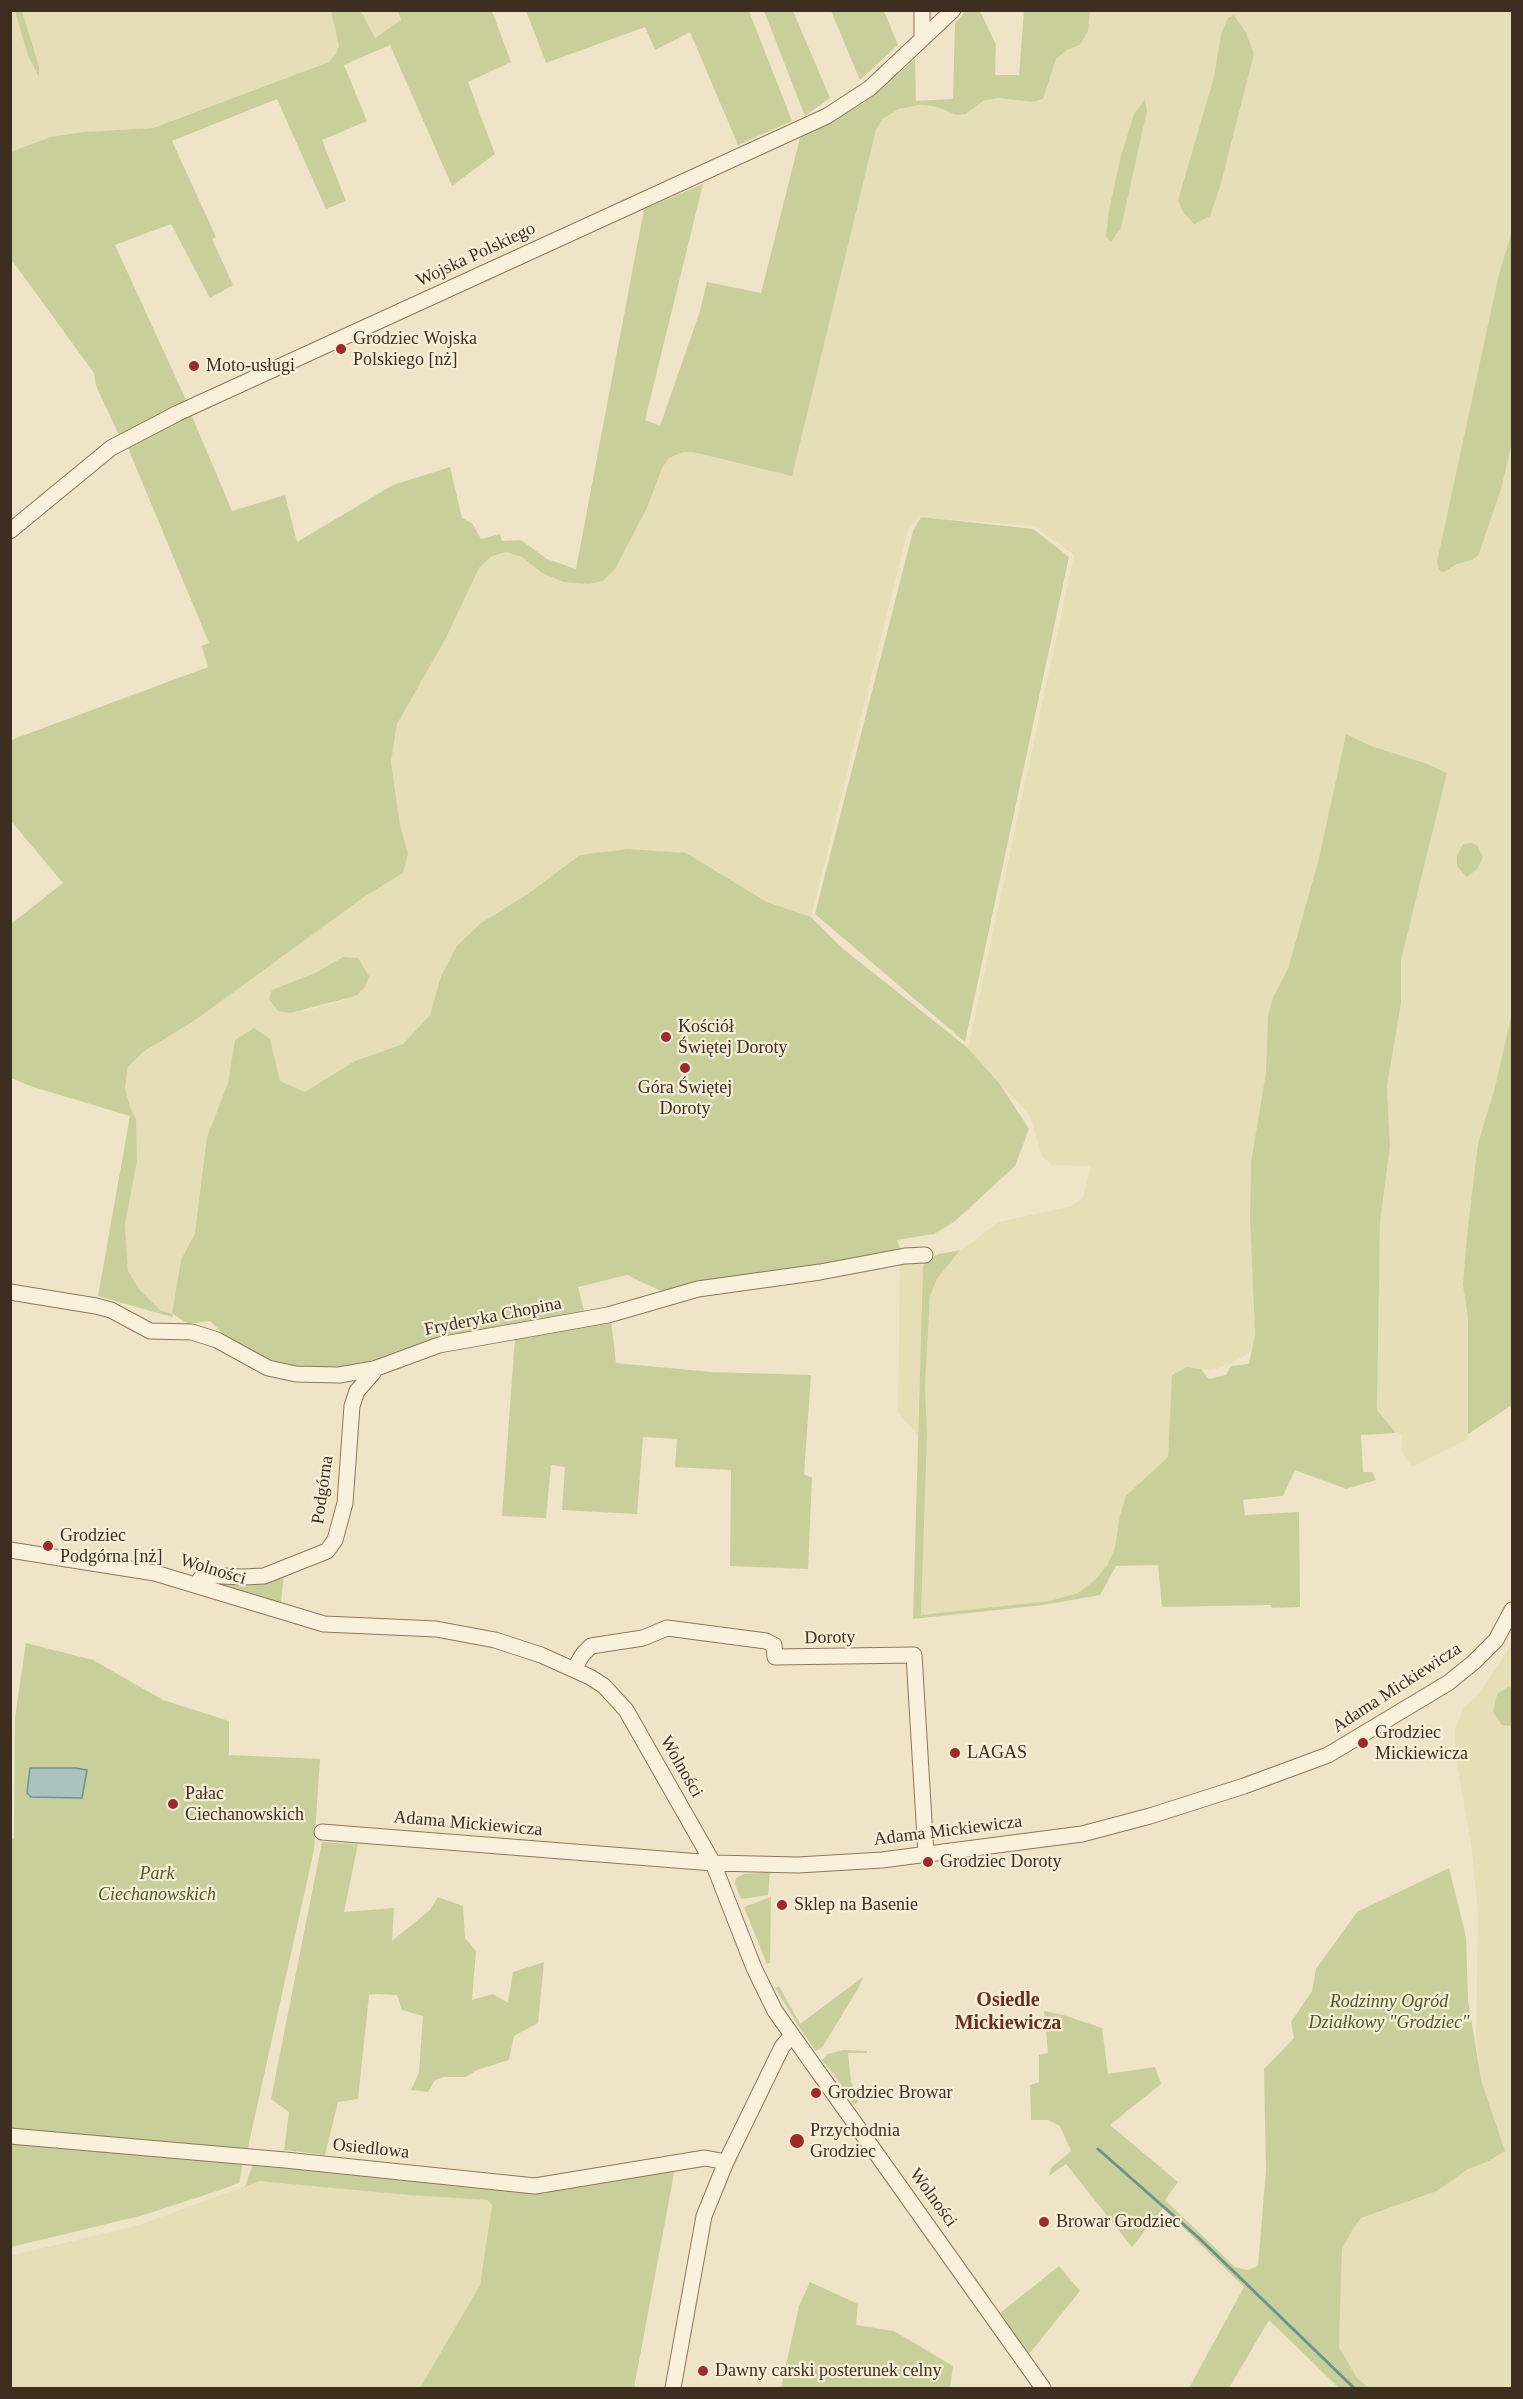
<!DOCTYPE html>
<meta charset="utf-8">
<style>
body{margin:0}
#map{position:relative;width:1523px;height:2399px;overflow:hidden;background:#f0e4c8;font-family:Georgia,serif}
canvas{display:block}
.frame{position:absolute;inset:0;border:12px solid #3d2e20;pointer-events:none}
</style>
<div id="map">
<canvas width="1523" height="2399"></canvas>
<div class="frame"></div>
</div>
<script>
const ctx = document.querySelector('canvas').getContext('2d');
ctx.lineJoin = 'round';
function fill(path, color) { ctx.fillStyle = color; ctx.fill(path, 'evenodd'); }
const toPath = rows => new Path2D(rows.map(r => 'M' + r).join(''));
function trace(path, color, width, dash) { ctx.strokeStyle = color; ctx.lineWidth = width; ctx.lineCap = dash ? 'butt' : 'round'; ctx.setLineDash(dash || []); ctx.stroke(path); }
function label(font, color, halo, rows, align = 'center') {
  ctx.font = font + ' Georgia,serif'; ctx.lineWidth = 4.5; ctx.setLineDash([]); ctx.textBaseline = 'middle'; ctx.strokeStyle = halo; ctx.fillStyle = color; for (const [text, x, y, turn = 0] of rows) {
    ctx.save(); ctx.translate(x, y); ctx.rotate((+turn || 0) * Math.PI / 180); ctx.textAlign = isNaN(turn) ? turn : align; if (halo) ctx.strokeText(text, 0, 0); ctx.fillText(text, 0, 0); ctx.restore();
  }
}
fill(toPath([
 [11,11,15,11,28,56,39,75,22,11,331,11,339,46,336,54,329,62,152,128,83,132,51,137,11,152],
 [361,11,398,11,402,20,374,38],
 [1090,11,1512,11,1512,231,1499,274,1473,398,1444,572,1457,564,1472,560,1502,486,1512,442,1512,1013,1494,1091,1478,1143,1467,1236,1463,1285,1468,1318,1468,1434,1465,1441,1412,1467,1402,1453,1402,1435,1396,1433,1377,1410,1380,1222,1390,1147,1387,1086,1401,1003,1401,960,1447,773,1425,763,1371,746,1346,734,1319,858,1288,969,1273,997,1268,1016,1266,1072,1251,1162,1250,1219,1255,1334,1250,1352,1227,1366,1210,1370,1187,1367,1173,1375,1168,1457,1120,1515,1115,1547,1108,1564,1096,1579,1078,1594,1050,1601,921,1616,927,1433,925,1386,930,1296,937,1279,955,1255,999,1222,1072,1206,1083,1198,1091,1166,1052,1165,1042,1156,1030,1116,968,1048,1074,555,1034,526,919,517,908,530,811,917,767,902,686,853,528,894,481,923,441,976,430,1015,403,1044,355,1061,305,1093,280,1081,270,1039,235,1040,228,1083,207,1137,195,1233,181,1260,172,1314,160,1310,139,1289,128,1271,125,1224,137,1161,136,1119,130,1107,125,1088,128,1067,143,1052,194,1021,364,897,403,873,407,854,400,825,391,762,397,724,446,638,479,568,492,556,506,552,522,557,542,573,603,581,615,569,647,508,661,468,669,458,683,452,693,452,792,475,876,130,882,118,899,109,919,105,934,106,946,112,966,114,983,101,997,98,1034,102,1043,99,1056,59,1067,50,1080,45,1088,31],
 [1221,34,1254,54,1220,187,1210,216,1178,200,1214,77],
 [1145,99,1147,111,1121,228,1111,241,1121,156,1134,114],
 [343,957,357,996,302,1012,315,973],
 [900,1262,921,1262,923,1266,918,1435,898,1413],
 [1512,1645,1512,2388,1369,2388,1357,2378,1339,2347,1342,2249,1353,2229,1361,2218,1437,2191,1468,2169,1489,2161,1505,2151,1481,2080,1476,2043,1478,1912,1471,1844,1455,1753,1455,1729,1464,1707,1477,1696],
 [259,2181,310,2183,409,2195,487,2200,492,2205,480,2285,420,2388,11,2388,10,2256,139,2225]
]), '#e6deb5');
fill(toPath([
 [15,11,22,11,39,67,39,77,28,56],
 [331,11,361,11,375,38,401,20,398,11,492,11,511,62,468,82,495,154,452,186,390,45,344,65,367,121,322,140,346,201,326,209,277,99,172,141,216,237,212,239,233,285,210,298,171,224,115,245,187,402,119,435,96,386,94,373,11,259,10,152,51,137,83,132,153,128,329,62,336,54,339,46],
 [526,11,749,11,792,121,738,145,690,32,655,50,645,27,546,63],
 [764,11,793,11,830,98,805,116],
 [831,11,884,11,898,45,860,80],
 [966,11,980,11,996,45,995,75,1019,75,1024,11,1090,11,1088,31,1080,45,1067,50,1056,59,1043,99,1034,102,997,98,983,101,966,114,957,115,934,106,919,105,899,109,882,119,876,130,792,476,693,452,683,452,669,458,662,468,647,508,615,569,603,581,589,584,564,582,542,573,522,557,506,552,492,556,479,568,446,638,397,724,391,762,400,825,408,854,403,873,364,897,194,1021,143,1052,128,1067,125,1088,130,1107,136,1119,137,1161,125,1224,128,1271,139,1289,160,1310,172,1314,181,1260,195,1233,207,1137,228,1083,235,1040,254,1028,270,1039,280,1081,305,1092,355,1061,403,1044,430,1015,441,976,457,946,481,923,528,894,580,855,628,849,686,853,767,902,811,917,842,948,968,1048,1000,1084,1029,1129,1015,1166,954,1222,934,1234,897,1240,902,1254,661,1291,627,1275,578,1287,584,1311,455,1335,358,1369,290,1371,241,1351,210,1321,188,1324,173,1314,172,1317,98,1296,130,1116,30,1086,11,1078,11,924,63,883,11,821,11,740,208,667,202,646,209,643,128,448,191,414,232,511,285,495,297,542,393,485,450,467,462,518,472,523,481,539,500,534,502,541,521,540,547,559,576,569,644,209,703,184,645,420,660,426,700,311,707,282,761,293,801,134,862,104,915,59,916,101,953,99,955,23],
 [1234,15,1246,33,1254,54,1220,187,1210,216,1194,224,1183,212,1178,200,1214,77,1221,34,1228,18],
 [1145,99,1147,111,1121,228,1111,242,1106,236,1109,210,1121,156,1134,114],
 [1512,231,1512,442,1502,486,1479,554,1472,560,1457,564,1444,572,1439,570,1437,562,1499,274],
 [921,517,1033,529,1069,557,965,1042,815,914,913,531],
 [1346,734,1371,746,1425,763,1447,773,1401,960,1401,1003,1387,1086,1390,1147,1380,1222,1377,1410,1396,1433,1361,1435,1363,1472,1372,1472,1376,1480,1346,1489,1295,1470,1283,1496,1243,1500,1245,1515,1299,1512,1300,1607,1272,1608,1271,1605,1162,1607,1158,1565,1116,1566,1100,1595,1043,1605,913,1619,923,1266,925,1261,939,1254,960,1250,937,1279,930,1296,925,1386,927,1433,921,1615,1050,1601,1078,1593,1096,1579,1108,1564,1115,1547,1120,1515,1126,1496,1168,1457,1172,1375,1187,1367,1201,1369,1209,1379,1226,1375,1231,1366,1249,1364,1255,1334,1250,1219,1251,1162,1266,1072,1268,1016,1273,997,1288,969,1319,858],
 [1472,843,1477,845,1483,857,1477,869,1467,877,1457,866,1457,856,1463,844],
 [343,957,358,958,369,976,365,987,356,996,290,1013,278,1011,269,999,272,990,315,973],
 [1512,1013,1512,1405,1468,1434,1468,1318,1463,1285,1467,1236,1478,1143,1494,1091],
 [611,1320,616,1363,711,1372,811,1375,804,1475,812,1477,808,1569,730,1566,731,1470,675,1467,677,1439,643,1437,637,1514,562,1510,565,1467,551,1465,546,1518,502,1516,515,1338],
 [284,1574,281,1603,209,1582],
 [26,1643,93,1660,163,1700,229,1721,229,1755,320,1759,314,1850,247,2152,11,2132,10,1839,14,1838,15,1717],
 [1509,1686,1512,1690,1512,1726,1502,1725,1493,1712,1497,1694],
 [322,1842,358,1844,344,1912,394,1908,392,1941,430,1910,438,1897,463,1906,465,1938,476,1951,472,2000,493,1994,508,2003,513,1972,544,1962,538,2023,514,2036,509,2060,477,2070,466,2077,443,2077,435,2080,428,2092,411,2090,419,2072,423,2016,402,2010,397,1995,377,1994,369,1995,358,2099,338,2102,325,2155,284,2150,289,2112,271,2099],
 [1449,1868,1466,1937,1468,2000,1481,2080,1505,2151,1489,2161,1468,2169,1437,2191,1361,2218,1353,2229,1342,2249,1339,2347,1357,2378,1369,2388,1339,2388,1269,2320,1229,2388,1189,2388,1244,2287,1163,2208,1132,2247,1066,2164,1049,2176,1051,2168,1071,2151,1060,2126,1048,2120,1031,2120,1030,2085,1039,2082,1039,2055,1048,2053,1044,2011,1063,2015,1102,2028,1108,2074,1155,2067,1161,2084,1110,2125,1178,2182,1165,2200,1235,2267,1247,2270,1258,2266,1266,2170,1264,2069,1294,2038,1291,2022,1312,1991,1316,1969,1357,1912],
 [770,1872,768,1895,741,1899,735,1884,736,1878,744,1874],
 [771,1897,770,1963,767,1964,744,1907],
 [863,1977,859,1987,823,2046,818,2050,815,2050,800,2028,775,1988,779,1986,800,2024],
 [843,2050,867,2051,867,2053,848,2053,851,2081,858,2102,854,2105,835,2076,822,2060,828,2054],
 [10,2144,243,2163,239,2183,220,2190,144,2215,11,2247],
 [254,2161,535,2189,675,2168,634,2388,420,2388,480,2285,492,2205,487,2200,409,2195,259,2181,245,2187],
 [1059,2266,1080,2291,1029,2354,1000,2313],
 [810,2282,858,2304,856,2325,894,2331,953,2366,950,2388,781,2388,799,2306]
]), '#c9cf9b');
const water = toPath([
 [30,1768,75,1768,87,1770,82,1798,31,1797,27,1793,30,1768]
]);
fill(water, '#a9c4bc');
trace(water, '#6f938a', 1.5);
trace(toPath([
 [1098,2149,1200,2239,1354,2388]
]), '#6f938a', 3);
const minor = toPath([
 [922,10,922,39],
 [10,531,111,448,178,413,827,116,870,88,953,10],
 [10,1292,96,1306,111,1310,150,1331,192,1332,217,1340,268,1368,296,1374,339,1375,374,1369,439,1345,608,1315,698,1289,820,1272,905,1256,925,1255],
 [10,1550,155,1573,324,1624,436,1629,495,1640,541,1655,590,1677,604,1686,626,1710,713,1863,754,1968,775,2011,1043,2388],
 [196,1585,203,1575,243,1577,264,1576,327,1551,335,1540,345,1503,352,1406,357,1391,373,1373,374,1369],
 [574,1669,583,1654,591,1646,643,1638,667,1628,766,1641,774,1645,775,1657,914,1655,926,1854],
 [322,1832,713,1863,798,1865,882,1860,1082,1834,1150,1816,1244,1786,1328,1755,1448,1683,1474,1662,1496,1640,1512,1610],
 [10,2136,285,2160,535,2186,705,2158,726,2162],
 [673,2388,704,2216,726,2162,782,2047,792,2035]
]);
trace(minor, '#8d765c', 17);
trace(minor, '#faf1dc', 15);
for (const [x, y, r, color] of [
 [341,349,6,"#9e2a2b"],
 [194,366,6,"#9e2a2b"],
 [666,1037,6,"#9e2a2b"],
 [685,1068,6,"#9e2a2b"],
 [48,1546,6,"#9e2a2b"],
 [1363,1743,6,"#9e2a2b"],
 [955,1753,6,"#9e2a2b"],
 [173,1804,6,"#9e2a2b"],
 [928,1862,6,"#9e2a2b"],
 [782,1905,6,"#9e2a2b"],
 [816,2093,6,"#9e2a2b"],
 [797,2141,8,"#9e2a2b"],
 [1044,2222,6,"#9e2a2b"],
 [703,2371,6,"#9e2a2b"]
]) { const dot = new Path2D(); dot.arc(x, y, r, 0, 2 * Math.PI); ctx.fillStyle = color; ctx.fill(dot); trace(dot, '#f7eed8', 2); }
label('18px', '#3d2e20', '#f7eed8', [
 ["Wojska Polskiego",476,255,-25],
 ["Fryderyka Chopina",493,1317,-11],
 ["Podgórna",323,1490,-82],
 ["Wolności",213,1570,17],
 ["Doroty",830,1638,-1],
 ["Adama Mickiewicza",1397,1688,-33],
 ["Wolności",681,1767,60],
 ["Adama Mickiewicza",468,1824,5],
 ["Adama Mickiewicza",948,1831,-7],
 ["Osiedlowa",371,2149,6],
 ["Wolności",933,2198,54]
]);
label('18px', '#3d2e20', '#f7eed8', [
 ["Grodziec Wojska",353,339],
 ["Polskiego [nż]",353,360],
 ["Moto-usługi",206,366],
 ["Kościół",678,1027],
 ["Świętej Doroty",678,1048],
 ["Góra Świętej",685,1088,"center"],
 ["Doroty",685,1109,"center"],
 ["Grodziec",60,1536],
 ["Podgórna [nż]",60,1557],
 ["Grodziec",1375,1733],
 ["Mickiewicza",1375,1754],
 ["LAGAS",967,1753],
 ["Pałac",185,1794],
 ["Ciechanowskich",185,1815],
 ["Grodziec Doroty",940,1862],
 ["Sklep na Basenie",794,1905],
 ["Grodziec Browar",828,2093],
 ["Przychodnia",810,2131],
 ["Grodziec",810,2152],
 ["Browar Grodziec",1056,2222],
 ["Dawny carski posterunek celny",715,2371]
], 'left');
label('italic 18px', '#4d5a26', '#f7eed8', [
 ["Park",157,1874],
 ["Ciechanowskich",157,1895],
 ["Rodzinny Ogród",1389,2002],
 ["Działkowy \"Grodziec\"",1389,2023]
]);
label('bold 20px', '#6b2e1e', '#f7eed8', [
 ["Osiedle",1008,2001],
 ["Mickiewicza",1008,2024]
]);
</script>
